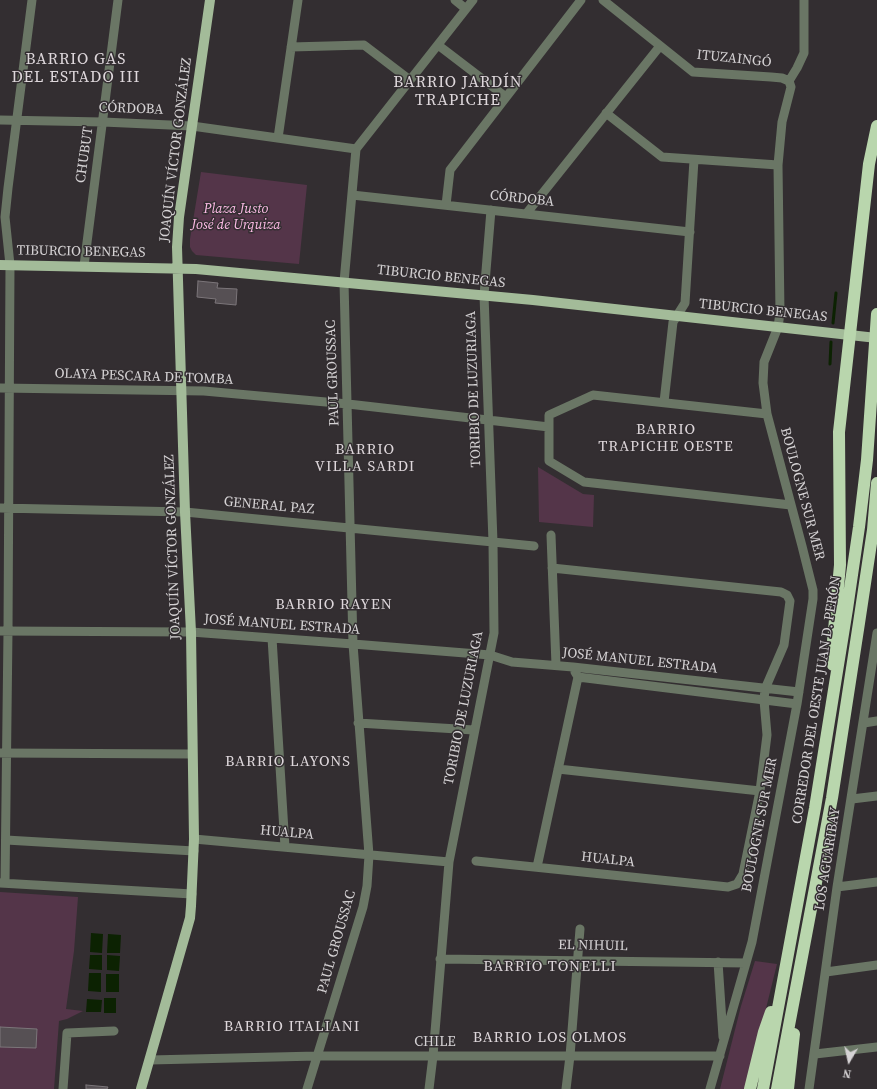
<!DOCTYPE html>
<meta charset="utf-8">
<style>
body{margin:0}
#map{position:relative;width:877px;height:1089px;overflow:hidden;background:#332e31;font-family:"Source Serif 4",serif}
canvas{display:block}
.north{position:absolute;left:829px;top:1041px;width:40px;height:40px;-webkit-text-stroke:3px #332e31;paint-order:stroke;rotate:189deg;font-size:11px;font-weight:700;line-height:16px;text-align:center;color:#d5d2d4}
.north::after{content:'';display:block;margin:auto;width:14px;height:18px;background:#d5d2d4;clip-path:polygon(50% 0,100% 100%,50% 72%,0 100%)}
</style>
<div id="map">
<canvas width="877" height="1089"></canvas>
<div class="north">N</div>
</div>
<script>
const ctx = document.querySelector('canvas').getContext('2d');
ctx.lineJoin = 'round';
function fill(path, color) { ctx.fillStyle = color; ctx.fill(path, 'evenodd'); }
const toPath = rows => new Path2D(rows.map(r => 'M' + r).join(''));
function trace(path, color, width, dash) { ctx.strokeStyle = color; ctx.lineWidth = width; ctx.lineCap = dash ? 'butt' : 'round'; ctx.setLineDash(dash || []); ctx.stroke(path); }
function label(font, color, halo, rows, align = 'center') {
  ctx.font = font + ' "Source Serif 4",serif'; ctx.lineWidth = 3; ctx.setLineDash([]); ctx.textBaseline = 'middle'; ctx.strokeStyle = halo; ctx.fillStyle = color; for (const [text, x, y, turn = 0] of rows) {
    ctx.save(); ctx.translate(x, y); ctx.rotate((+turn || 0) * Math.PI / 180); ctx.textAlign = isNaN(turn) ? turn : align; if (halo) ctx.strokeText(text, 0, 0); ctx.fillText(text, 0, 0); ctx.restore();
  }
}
fill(toPath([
 [201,172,307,185,299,264,196,255,192,251,190,247,190,239],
 [538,467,583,494,594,495,593,527,539,522],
 [0,892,78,897,74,951,66,1009,83,1011,67,1019,59,1021,54,1089,0,1089],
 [755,961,777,964,746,1089,720,1089,741,1006]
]), '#543549');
fill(toPath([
 [91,933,103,934,102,953,90,952],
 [108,934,121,935,120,953,107,953],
 [90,955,102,955,102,970,89,969],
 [107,955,120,956,119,971,107,970],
 [89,973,101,973,101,992,88,991],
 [106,974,119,974,119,992,106,992],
 [104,998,116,998,116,1013,104,1013],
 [87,999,102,1000,101,1012,86,1012]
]), '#0c2202');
trace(toPath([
 [833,323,836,293],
 [830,364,831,342]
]), '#0c2202', 3);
const building = toPath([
 [198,281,218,283,217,288,237,289,236,305,215,303,216,299,197,297,198,281],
 [0,1027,37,1029,36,1048,0,1047,0,1027],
 [86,1085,108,1087,107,1089,86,1089,86,1085]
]);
fill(building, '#565054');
trace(building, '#7c767a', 1);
trace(toPath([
 [455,0,466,9],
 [603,0,693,72,771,77,782,78,789,81],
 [438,45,506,97],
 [291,47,364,45,410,80],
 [606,113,662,157,778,165],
 [0,120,103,122,192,126,356,149],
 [278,138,298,0],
 [352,195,690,232],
 [446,205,450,170,581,0],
 [526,214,660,46],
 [84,266,118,0],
 [0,388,204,391,348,404,549,427],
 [664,402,673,322,685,303,694,160],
 [767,414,593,395,549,415,549,461,584,482,791,505],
 [0,508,185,512,534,546],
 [551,535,556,665],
 [0,631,191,632,353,644,490,655,512,662,573,667,799,692],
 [272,638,285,847],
 [578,677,797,704],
 [358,723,474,730],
 [864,723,877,721],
 [0,753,192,754],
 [558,769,760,791],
 [852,799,877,796],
 [194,839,449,862],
 [6,840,194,851],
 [476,861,728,887,737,884,743,874,760,791,767,735,764,700,765,689,784,645,790,601,787,595,781,592,552,568],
 [537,867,578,677,575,672],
 [0,883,192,894],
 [5,883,8,631,10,265,5,217,8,188,32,0],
 [837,887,877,882],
 [440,959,746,963],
 [718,962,723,1037],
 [826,972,877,965],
 [815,1054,877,1047],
 [150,1060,317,1056,720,1056],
 [63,1089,67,1033,114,1031],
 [307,1089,363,907,367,886,369,855,353,644,344,282,356,149,473,0],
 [429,1089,433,1056,449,862,494,633,493,542,484,295,491,210],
 [566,1089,570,1056,580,929],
 [710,1089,752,942,797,704,813,599,813,590,802,546,767,414,763,383,764,362,778,327,780,313,778,165,782,122,791,87,789,81,797,68,804,53,804,0],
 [809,1089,837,887,877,633]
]), '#6a7665', 9);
trace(toPath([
 [0,265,196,269,533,300,877,338],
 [141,1089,190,918,191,906,194,839,191,632,185,512,177,247,179,217,210,0]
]), '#a3bb99', 10);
trace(toPath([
 [833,665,832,652,840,565,839,432,869,164,877,126],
 [750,1089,764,1032,771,1012],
 [763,1089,815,808,847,609,859,527,867,460,877,314],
 [777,1089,832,798,859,623,873,530,877,483],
 [788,1089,794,1034]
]), '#b9d6ad', 12);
label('14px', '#d5d2d4', '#332e31', [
 ["ITUZAINGÓ",734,59,6],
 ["CÓRDOBA",131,109,2],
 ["JOAQUÍN VÍCTOR GONZÁLEZ",176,150,-83],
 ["CHUBUT",85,155,-82],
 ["CÓRDOBA",522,199,6],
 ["TIBURCIO BENEGAS",81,252,1],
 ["TIBURCIO BENEGAS",441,277,6],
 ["TIBURCIO BENEGAS",763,311,6],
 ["PAUL GROUSSAC",333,373,-92],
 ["OLAYA PESCARA DE TOMBA",144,377,2],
 ["TORIBIO DE LUZURIAGA",474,389,-92],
 ["BOULOGNE SUR MER",802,494,75],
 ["GENERAL PAZ",269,506,5],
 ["JOAQUÍN VÍCTOR GONZÁLEZ",173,547,-92],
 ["JOSÉ MANUEL ESTRADA",282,625,4],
 ["JOSÉ MANUEL ESTRADA",640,661,6],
 ["CORREDOR DEL OESTE JUAN D. PERÓN",817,700,-81],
 ["TORIBIO DE LUZURIAGA",464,708,-79],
 ["BOULOGNE SUR MER",760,825,-79],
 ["HUALPA",287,833,5],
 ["LOS AGUARIBAY",828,859,-81],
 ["HUALPA",608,860,6],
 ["PAUL GROUSSAC",337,942,-74],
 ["EL NIHUIL",593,946,1],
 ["CHILE",435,1042]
]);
label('italic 14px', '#fcbae5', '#332e31', [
 ["Plaza Justo",236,209],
 ["José de Urquiza",236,225]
]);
ctx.letterSpacing = '1px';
label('15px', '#ded7db', '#332e31', [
 ["BARRIO",666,430],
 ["TRAPICHE OESTE",666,447],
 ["BARRIO",365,450],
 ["VILLA SARDI",365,467],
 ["BARRIO RAYEN",334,605],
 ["BARRIO LAYONS",288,762],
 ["BARRIO TONELLI",550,967],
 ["BARRIO ITALIANI",292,1027],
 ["BARRIO LOS OLMOS",550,1038]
]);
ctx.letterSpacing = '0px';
ctx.letterSpacing = '1px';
label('16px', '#ded7db', '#332e31', [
 ["BARRIO GAS",76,60],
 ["DEL ESTADO III",76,78],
 ["BARRIO JARDÍN",458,83],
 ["TRAPICHE",458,101]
]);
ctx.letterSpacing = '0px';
</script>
